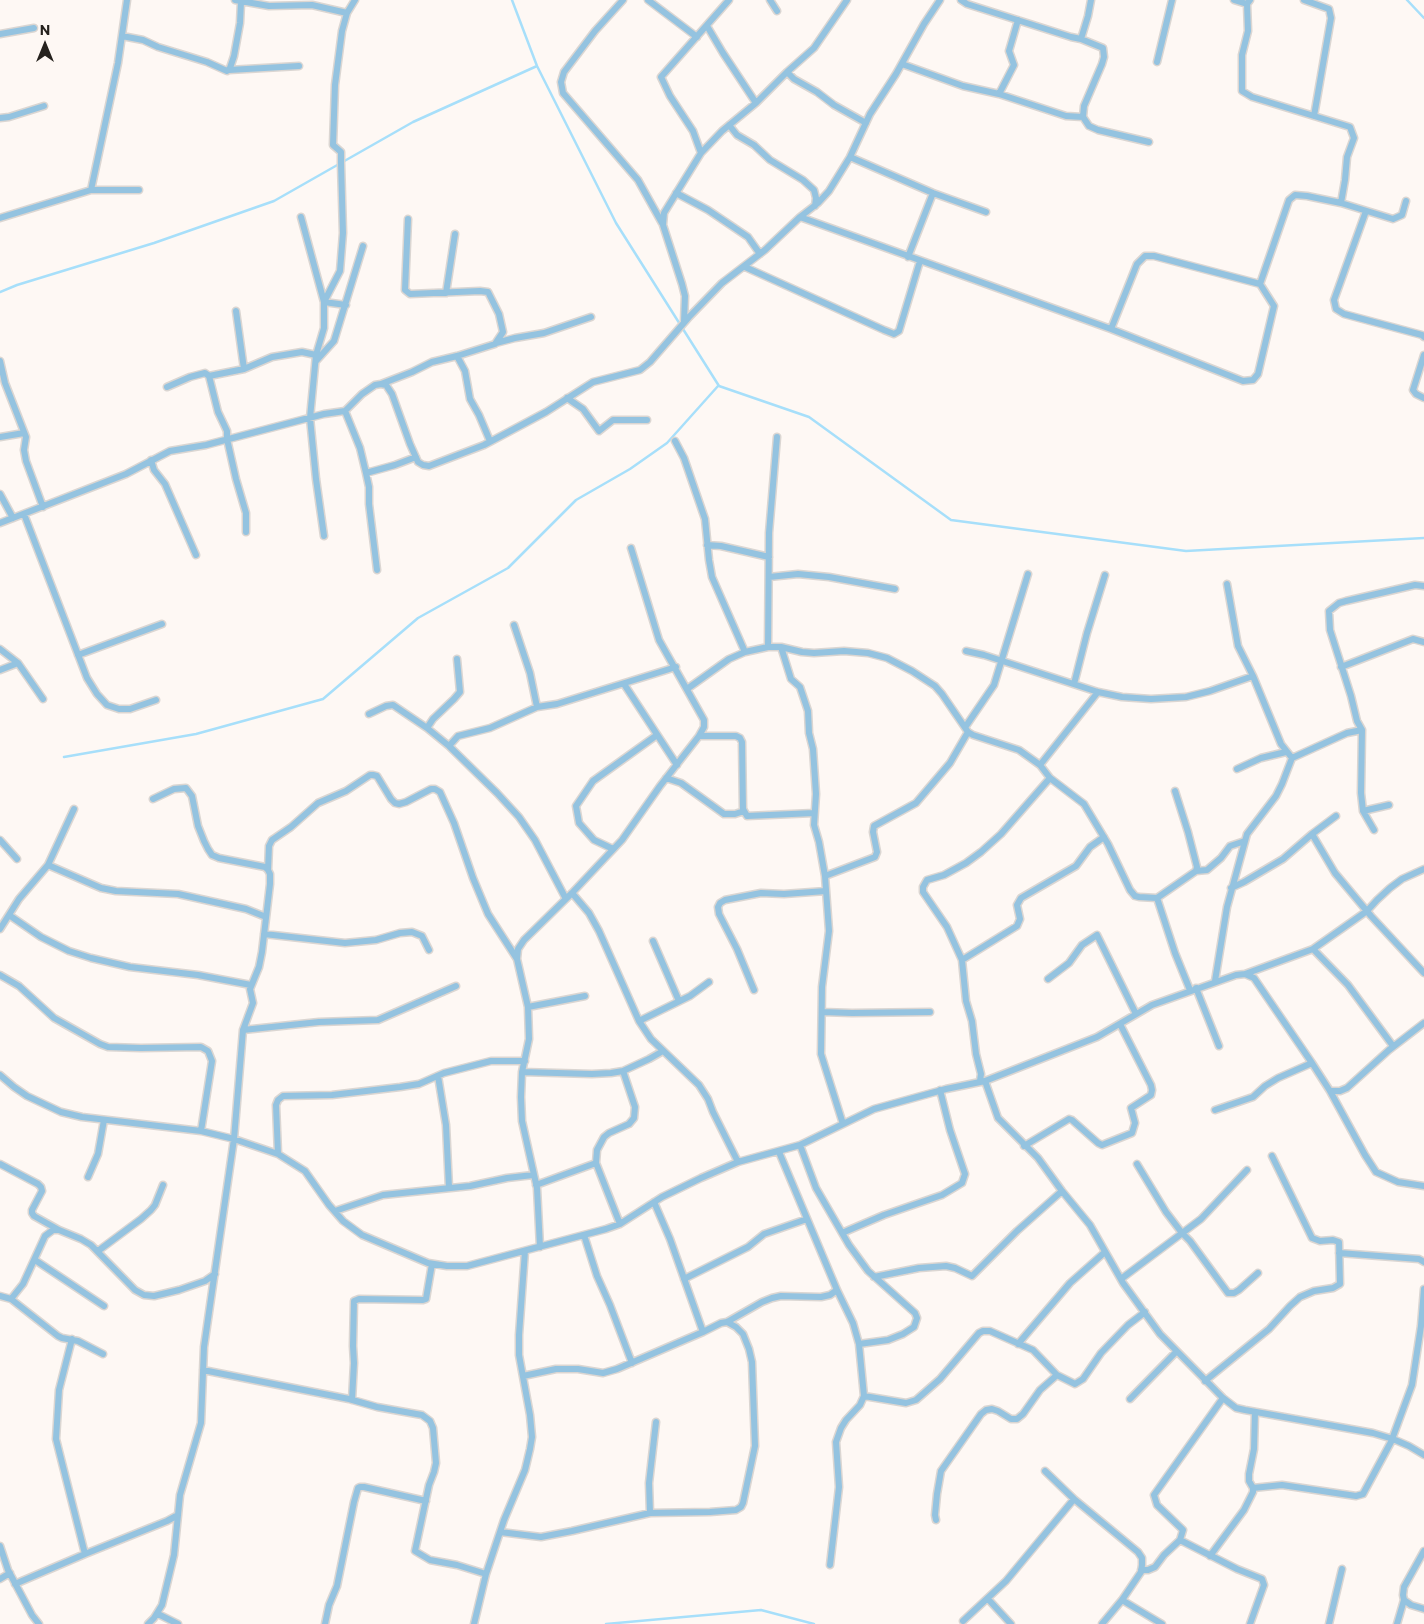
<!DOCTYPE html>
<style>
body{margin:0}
#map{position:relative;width:1424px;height:1624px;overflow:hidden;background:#fef8f4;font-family:Commissioner,sans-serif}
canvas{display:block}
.north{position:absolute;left:20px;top:20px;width:50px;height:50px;-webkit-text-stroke:4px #fef8f4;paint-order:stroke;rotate:0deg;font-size:14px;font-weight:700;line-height:20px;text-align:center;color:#26221e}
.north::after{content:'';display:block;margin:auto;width:18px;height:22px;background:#26221e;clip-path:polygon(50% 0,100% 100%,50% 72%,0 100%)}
</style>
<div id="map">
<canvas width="1424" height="1624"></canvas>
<div class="north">N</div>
</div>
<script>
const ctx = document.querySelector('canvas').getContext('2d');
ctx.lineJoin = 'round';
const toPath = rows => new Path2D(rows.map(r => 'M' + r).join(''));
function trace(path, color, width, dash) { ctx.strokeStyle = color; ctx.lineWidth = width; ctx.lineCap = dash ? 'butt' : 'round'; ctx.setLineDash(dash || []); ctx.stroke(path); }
trace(toPath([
 [512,0,537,66,616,223,719,386,809,417,951,520,1186,551,1424,538],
 [1407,0,1424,18],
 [0,292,17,285,154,243,274,201,413,122,537,66],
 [64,757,196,734,323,699,418,618,508,568,576,500,630,469,667,443,718,386],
 [606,1624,761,1610,814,1624]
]), '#a7dffa', 2.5);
const minor = toPath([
 [235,0,269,6,312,5,347,13],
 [623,0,595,31,564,72,561,82,563,93,638,180,662,223],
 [648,0,697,37],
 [770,0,777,11],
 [961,0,967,4,1071,37,1081,39,1103,48,1104,57,1102,64,1084,106,1083,117,1089,126,1098,130,1149,142],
 [1234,0,1247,4],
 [1250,0,1247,4,1248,31,1242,55,1242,91,1252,97,1350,127,1354,138,1347,157,1345,180,1341,203],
 [1304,0,1329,9,1331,18,1314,116],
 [707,26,723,53,756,103],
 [0,34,34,28],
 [122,36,143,40,158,47,207,62,227,71,230,68,234,56,240,23,241,2],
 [1081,39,1088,16,1091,0],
 [1157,62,1172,0],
 [902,64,963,86,999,94,1066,116,1083,117],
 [229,70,299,66],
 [787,72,794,79,817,92,834,105,866,123],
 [999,94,1014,65,1009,51,1018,20],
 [0,118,9,117,44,106],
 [729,125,737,135,754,145,770,160,803,180,814,190,816,198,815,206],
 [701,153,693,131,670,96,661,77,729,0],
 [850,157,933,193,986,212],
 [91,190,118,63,127,0],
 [676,193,708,210,748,237,760,254],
 [1366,211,1334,300,1336,309,1344,314,1422,335,1424,337],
 [301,217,324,302,324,328,316,355,310,418,316,479,324,536],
 [800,217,1111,329,1243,381,1253,380,1258,374,1274,306,1260,284,1289,200,1295,195,1307,196,1341,203,1393,219,1402,215,1406,201],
 [0,218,91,190,139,190],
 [908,257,933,193],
 [745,267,884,330,894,334,899,331,920,261],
 [446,293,455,234],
 [346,305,324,302,340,271,343,233,341,163,341,152,333,145,335,85,342,31,347,13,355,0],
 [236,311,244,369],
 [684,322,685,296,682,284,663,225,664,213,701,153,722,131,756,103,787,72,814,48,847,0],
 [1111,329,1137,264,1145,256,1154,256,1260,284],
 [496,343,515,338,544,333,591,317],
 [1424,355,1413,390,1416,394,1424,398],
 [457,356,465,371,470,399,479,415,490,441],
 [0,361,5,383,26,437,24,450,26,461,43,507],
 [316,361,334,341,363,246],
 [209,376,244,369,272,357,302,352,316,355],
 [381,384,412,372,432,362,457,356,495,344,503,332,499,314,488,292,480,291,410,294,405,290,408,219],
 [167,387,190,377,205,373,209,376,218,412,227,431,227,439,236,479,246,513,246,532],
 [567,398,583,409,599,431,613,420,647,420],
 [345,411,360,448,366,473,369,487,369,504,377,570],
 [0,437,24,433],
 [675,441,684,458,705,519,709,560,712,577,745,652],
 [151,460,154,470,165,484,196,555],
 [366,473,395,465,416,457],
 [0,494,13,518],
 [24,514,87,678,97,694,107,705,119,709,130,709,156,700],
 [0,523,126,474,170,451,206,445,324,414,345,411,362,394,375,385,381,384,386,385,392,394,410,444,418,462,423,465,429,466,484,445,546,412,593,382,640,370,650,362,689,317,722,283,765,250,800,217,818,203,829,191,850,157,870,114,896,74,924,24,940,0],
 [707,545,721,546,769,557],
 [769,577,798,574,829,577,895,589],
 [1227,584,1238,646,1253,676,1281,744,1292,758],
 [514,625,530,673,537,707],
 [768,647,769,533,777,437],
 [781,647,791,679,800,687,808,711,809,733,813,749,816,794,814,825,819,842,825,876,829,931,822,987,821,1054,843,1124],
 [0,649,18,663,43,699],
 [966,651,984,655,1098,692,1122,697,1151,699,1186,697,1210,691,1253,676],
 [78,655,162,624],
 [1341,667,1413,639,1424,642],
 [0,670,18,663],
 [624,684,677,765],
 [1074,684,1087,633,1105,575],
 [687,689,729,659,745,652,768,647,781,647,802,652,814,653,844,651,868,653,887,658,912,671,935,686,942,694,968,732,973,735,1019,750,1040,765,1050,778,1084,804,1108,844,1130,890,1135,896,1139,897,1157,898,1196,871,1197,867,1188,832,1175,791],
 [369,714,386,706,393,705,427,728,449,746,497,793,519,817,535,840,566,899],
 [966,726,994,685,1028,574],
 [427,728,433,719,454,699,460,692,457,659],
 [1362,730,1361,793,1363,811,1374,830],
 [699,736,736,736,740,738,742,742,743,809,747,816,814,813],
 [449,746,458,736,490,728,537,707,557,704,676,667],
 [1040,765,1098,692],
 [1237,769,1261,758,1286,752],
 [666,778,681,783,724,814,735,814,744,811],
 [153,799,174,789,186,788,192,796,198,826,204,841,208,849,212,855,219,858,265,867,268,870],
 [1363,811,1389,805],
 [1312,834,1336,816],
 [0,840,17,859],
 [613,849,594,840,579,823,576,806,593,781,657,735],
 [48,865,101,888,116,891,178,894,246,909,266,917],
 [1196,871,1207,870,1221,858,1230,846,1245,841],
 [825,876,875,857,877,852,873,832,874,826,916,803,950,763,968,732],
 [1231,888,1244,882,1283,859,1312,834,1335,873,1371,916,1424,973],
 [572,893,589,913,599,931,639,1021,651,1039,699,1085,708,1099,713,1112,738,1162],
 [1157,898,1175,953,1190,990],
 [9,915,41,937,69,951,91,958,130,967,198,975,251,985],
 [0,929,19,899,48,865,74,809],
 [264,934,345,943,376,940,400,933,412,932,422,936,429,950],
 [653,941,679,1001],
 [1313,949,1348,985,1393,1046],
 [962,960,1017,926,1020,919,1017,905,1021,898,1076,866,1090,847,1104,837],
 [1245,974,1254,978,1312,1063,1330,1091,1365,1155,1376,1172,1398,1182,1424,1186],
 [0,975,19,986,54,1018,100,1044,108,1047,141,1048,201,1047,208,1051,212,1061,201,1131],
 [1048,979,1069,963,1082,945,1097,935,1136,1014],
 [1215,981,1227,907,1247,834,1276,796,1282,784,1292,758,1347,733,1362,730,1357,721,1351,696,1330,630,1329,611,1339,603,1346,601,1415,585,1424,586],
 [1196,988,1219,1046],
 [754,990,737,949,719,914,718,907,720,903,725,900,761,893,784,894,826,891],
 [528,1007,585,996],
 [822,1012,852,1013,930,1012],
 [639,1021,690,996,709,982],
 [243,1030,319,1022,378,1020,456,986],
 [522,1072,592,1074,611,1073,623,1071,649,1059,663,1051],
 [0,1075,14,1087,27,1096,61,1112,82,1117,201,1131,234,1139,278,1154,305,1171,329,1205,343,1221,362,1235,428,1263,447,1266,467,1266,606,1229,620,1224,662,1197,701,1178,738,1162,800,1145,874,1109,946,1089,985,1081,998,1118,1038,1158,1062,1191,1090,1225,1123,1283,1160,1334,1223,1398,1236,1408,1245,1410,1373,1433,1393,1439,1409,1446,1424,1455],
 [438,1076,446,1125,449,1188],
 [980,1081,981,1074,976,1054,972,1021,966,1001,962,960,947,927,923,892,923,887,927,880,944,875,966,863,981,852,1001,834,1050,778],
 [985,1081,1097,1037,1152,1005,1236,975,1245,974,1313,949,1367,911,1377,900,1390,888,1402,879,1424,869],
 [1330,1091,1340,1091,1347,1088,1389,1050,1424,1023],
 [1215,1110,1253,1097,1265,1086,1278,1078,1312,1063],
 [800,1145,816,1188,849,1245,868,1271,915,1313,917,1318,914,1327,903,1334,888,1340,859,1344],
 [1024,1146,1069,1119,1072,1120,1098,1143,1102,1145,1132,1133,1135,1123,1131,1108,1151,1095,1152,1090,1151,1085,1120,1024],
 [779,1152,837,1290,853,1323,859,1344,864,1396,860,1405,846,1420,841,1428,836,1442,839,1487,830,1565],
 [278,1154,276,1105,278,1100,283,1096,332,1095,400,1087,419,1084,444,1073,491,1061,525,1061],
 [0,1164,38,1184,41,1187,42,1191,32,1210,32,1213,34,1216,59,1230,81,1239,91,1245,135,1290,144,1295,154,1296,179,1290,205,1281,215,1274],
 [1137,1164,1166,1212,1182,1233,1190,1241,1228,1293,1234,1293,1239,1290,1258,1273],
 [88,1177,98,1154,104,1120],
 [536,1185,596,1163],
 [654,1202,670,1239,703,1332],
 [335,1211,383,1195,470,1186,507,1178,533,1175],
 [620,1224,596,1163,597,1150,604,1137,609,1133,629,1124,634,1118,635,1107,623,1071],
 [842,1233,884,1215,942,1195,962,1183,965,1174,950,1130,940,1090],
 [584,1235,597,1276,610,1305,632,1363],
 [540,1247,537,1188,522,1121,521,1097,522,1072,529,1039,528,1007,517,959,518,949,524,940,572,893,622,840,660,786,699,736,704,727,704,720,659,640,631,548],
 [98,1251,141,1219,151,1210,155,1205,163,1185],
 [1339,1253,1419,1259,1424,1262],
 [35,1260,104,1306],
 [874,1277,919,1268,946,1266,955,1268,972,1276,1017,1231,1062,1191],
 [684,1279,748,1247,764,1234,807,1219],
 [1121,1279,1201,1219,1247,1170],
 [0,1296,11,1299,58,1336,62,1338,78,1341,103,1354],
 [11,1299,23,1284,45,1236,53,1230,59,1230],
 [72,1339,59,1390,56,1439,85,1554],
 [1018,1344,1070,1283,1105,1252],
 [203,1370,349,1399,377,1407,422,1415,430,1421,433,1428,436,1463,434,1472,429,1485,415,1551,430,1560,457,1565,486,1574],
 [523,1376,556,1369,578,1369,603,1373,617,1369,703,1332,721,1323,727,1322,762,1302,772,1298,781,1296,821,1297,830,1295,837,1290],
 [1205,1381,1269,1329,1290,1306,1300,1297,1314,1291,1333,1288,1340,1284,1339,1242,1333,1240,1320,1241,1312,1238,1272,1156],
 [864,1396,906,1403,916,1400,940,1379,979,1333,983,1331,990,1331,1033,1350,1057,1375,1075,1384,1083,1379,1101,1353,1128,1325,1145,1312],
 [1130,1399,1176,1352],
 [352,1400,354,1363,353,1346,354,1301,359,1299,423,1300,426,1299,427,1293,432,1264],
 [1045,1471,1074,1499,1138,1552,1142,1558,1142,1565,1141,1572,1122,1600,1102,1624],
 [1253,1488,1282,1485,1356,1496,1363,1494,1391,1442,1412,1385,1421,1326,1424,1289],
 [650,1513,649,1483,656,1422],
 [936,1520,935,1515,937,1494,941,1471,981,1414,986,1410,992,1409,998,1411,1011,1419,1017,1419,1023,1414,1040,1390,1057,1375],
 [500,1532,541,1537,572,1531,650,1513,710,1512,736,1510,741,1507,743,1503,755,1446,752,1362,749,1349,743,1334,736,1327,727,1322],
 [1180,1540,1237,1569,1262,1579,1264,1585,1250,1624],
 [0,1546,8,1570,32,1615,39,1624],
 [1424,1551,1404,1587,1403,1595,1404,1600,1411,1605,1424,1609],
 [1210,1556,1244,1510,1253,1492,1253,1488,1249,1481,1249,1474,1254,1449,1255,1412],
 [1141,1570,1148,1570,1155,1567,1164,1555,1180,1540,1183,1530,1157,1505,1154,1495,1223,1398],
 [0,1579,10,1573],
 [15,1584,85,1554,167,1521,178,1515],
 [988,1599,1011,1624],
 [1122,1600,1162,1624],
 [158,1614,178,1624],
 [963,1621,1006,1581,1074,1499],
 [148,1624,154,1618,162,1605,174,1555,180,1495,201,1423,204,1347,234,1139,243,1030,253,1003,250,989,259,967,262,952,270,884,270,874,268,870,269,846,272,840,291,827,318,803,346,791,370,775,373,775,377,776,391,799,395,803,399,804,406,802,431,789,435,789,440,792,454,823,473,878,488,914,517,959],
 [325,1624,329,1605,337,1586,354,1502,358,1488,360,1487,364,1487,426,1501],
 [474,1624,486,1574,504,1520,525,1470,530,1449,532,1437,530,1415,519,1355,519,1335,525,1251],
 [1329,1624,1342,1569],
 [1397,1624,1404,1600]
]);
trace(minor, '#dbd6d2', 9);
trace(minor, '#94c3e0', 6);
</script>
